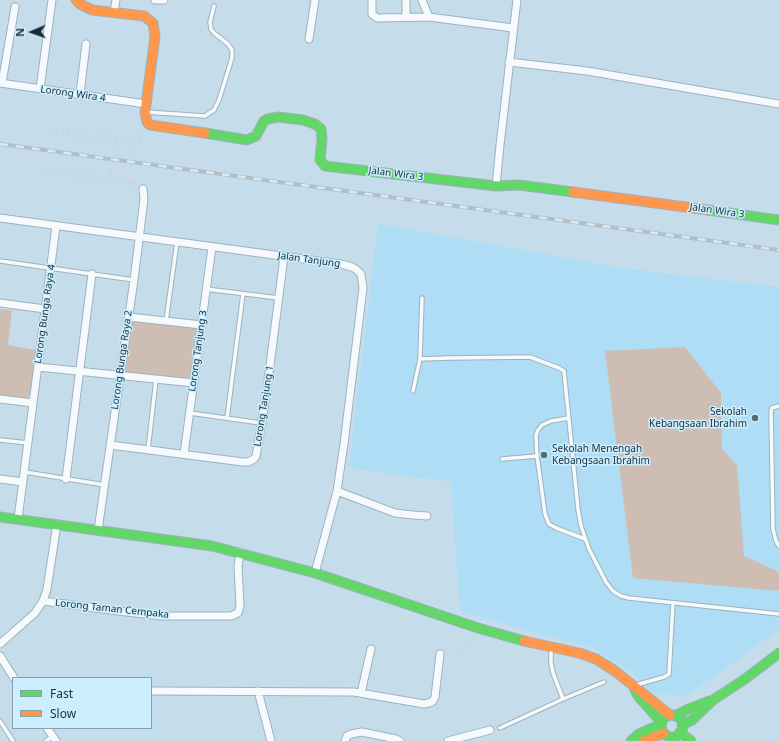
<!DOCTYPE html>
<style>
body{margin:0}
#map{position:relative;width:779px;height:741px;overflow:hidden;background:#c5ddea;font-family:"Noto Sans",sans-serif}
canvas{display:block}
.legend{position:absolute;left:12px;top:677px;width:140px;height:52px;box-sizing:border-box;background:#cef;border:1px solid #84a2b0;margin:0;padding:5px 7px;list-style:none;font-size:12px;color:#182f3a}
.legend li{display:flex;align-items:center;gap:8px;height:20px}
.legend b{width:20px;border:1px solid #84a2b0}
.north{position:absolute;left:12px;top:12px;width:40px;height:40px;-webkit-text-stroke:3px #cef;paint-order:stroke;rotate:268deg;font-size:11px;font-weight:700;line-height:16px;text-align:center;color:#182f3a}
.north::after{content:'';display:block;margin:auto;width:14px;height:18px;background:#182f3a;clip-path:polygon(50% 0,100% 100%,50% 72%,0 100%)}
</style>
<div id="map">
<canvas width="779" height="741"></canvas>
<ul class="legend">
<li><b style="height:5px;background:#63d668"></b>Fast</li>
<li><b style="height:5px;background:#ff974d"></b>Slow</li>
</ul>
<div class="north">N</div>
</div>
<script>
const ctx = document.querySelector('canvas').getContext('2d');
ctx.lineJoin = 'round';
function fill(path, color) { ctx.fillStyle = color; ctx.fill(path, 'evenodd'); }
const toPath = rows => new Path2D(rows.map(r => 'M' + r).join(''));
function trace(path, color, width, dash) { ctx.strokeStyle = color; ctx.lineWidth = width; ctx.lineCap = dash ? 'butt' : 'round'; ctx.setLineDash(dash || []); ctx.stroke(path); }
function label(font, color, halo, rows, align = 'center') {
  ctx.font = font + ' "Noto Sans",sans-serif'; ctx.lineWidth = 3; ctx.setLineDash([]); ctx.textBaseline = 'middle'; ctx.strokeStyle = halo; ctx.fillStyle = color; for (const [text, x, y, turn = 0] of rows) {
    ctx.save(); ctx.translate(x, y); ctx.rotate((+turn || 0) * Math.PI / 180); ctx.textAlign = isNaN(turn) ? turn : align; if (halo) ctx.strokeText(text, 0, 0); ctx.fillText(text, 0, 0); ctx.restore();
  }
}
fill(toPath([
 [378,224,628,269,779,287,779,630,685,697,650,692,633,673,593,648,543,635,460,611,451,482,349,468]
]), '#aeddf5');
fill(toPath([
 [0,309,12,310,8,345,36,350,31,393,27,398,0,396],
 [132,320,197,327,190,380,124,372],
 [685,347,721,393,722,449,737,465,744,556,779,572,779,591,633,578,605,351]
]), '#cdbdb3');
const lane = toPath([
 [146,112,205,116,214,110,219,100,232,58,232,50,228,44,214,33,211,29,210,22,214,6],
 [0,261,134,280],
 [206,289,278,298],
 [166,321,177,242],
 [420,359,449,358,530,357,559,368,564,371,578,509,581,526,589,549,606,582,613,591,621,596,629,598,779,614],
 [413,391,420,359,422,298],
 [779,406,772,408,771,411,773,529,776,541,779,546],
 [190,413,261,423],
 [227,418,243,294],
 [569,418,551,421,542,425,538,430,536,435,537,456,545,514,549,524,556,528,585,539],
 [0,440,28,443],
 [148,450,156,380],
 [502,459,537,456],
 [25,472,105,485],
 [636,685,664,677,669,674,673,603],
 [563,699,604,682],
 [0,721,13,741],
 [500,728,563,699,553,673,551,663,551,648],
 [46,741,53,736]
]);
const street = toPath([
 [155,0,164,0],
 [372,0,372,14,377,18,429,17,513,28],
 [422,0,429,17],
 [114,12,116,0],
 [406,17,406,0],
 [309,39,315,0],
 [509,62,587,71,779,104],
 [0,83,146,104],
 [2,83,15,7],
 [40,89,52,0],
 [80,94,86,44],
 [496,186,500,145,517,0],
 [0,218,341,264,352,267,357,270,361,274,363,288,344,444,337,491,315,573],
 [0,303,45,309],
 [129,317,202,325],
 [38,367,194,383],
 [0,399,33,403],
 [110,445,243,462,248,462,254,459,256,456,266,396,284,257],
 [184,454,212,247],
 [0,479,23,482],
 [66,479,92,274],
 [337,491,395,513,413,515,427,516],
 [18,519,56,226],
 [98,530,134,280,144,199,143,189],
 [43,601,118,611,162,616,231,616,238,613,240,605,238,566,240,552],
 [0,644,35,613,43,601,47,589,57,524],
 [0,656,14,678],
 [151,691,354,692,424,704,429,703,433,701,435,697,440,654],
 [258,691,271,741],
 [361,693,371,649],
 [47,728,56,741],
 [345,741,347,736,351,734,362,732,396,739,400,741],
 [448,741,490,730]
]);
const fast = toPath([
 [205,133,247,140,256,136,264,121,268,119,278,117,303,120,315,124,321,129,322,138,320,160,325,166,496,186,519,185,573,192],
 [708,210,779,220],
 [0,517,212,546,315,573,478,628,524,641],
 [635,690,639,697,662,723],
 '661 726a11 11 0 1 1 22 0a11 11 0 1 1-22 0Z',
 [675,716,686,710,709,701],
 [682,725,692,720,713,700,745,679,779,653],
 [680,732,691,741],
 [631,741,639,734,661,724]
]);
const slow = toPath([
 [76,0,80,4,92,10,144,16,153,23,155,37,145,112,147,122,150,125,205,133],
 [573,192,708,210],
 [524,641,579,653,596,659,615,671,670,715],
 [644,741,664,733]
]);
trace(lane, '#9db2bd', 5.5);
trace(street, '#9db2bd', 9);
trace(fast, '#9db2bd', 11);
trace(slow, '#9db2bd', 11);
trace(toPath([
 [141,140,53,128,53,133,140,146,143,130],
 [135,184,135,181,46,169,45,173,138,185],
 [446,655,455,656,460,653,472,642,474,637]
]), '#cbd2d6', 1.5, [3, 3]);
trace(lane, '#f6fafc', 3.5);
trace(street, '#f6fafc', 7);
trace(fast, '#63d668', 9);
trace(slow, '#ff974d', 9);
const rail = toPath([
 [0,144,779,250]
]);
trace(rail, '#b7bec1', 4);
trace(rail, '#cef', 2.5, [8]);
trace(toPath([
 [111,177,115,143]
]), '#cbd2d6', 1.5, [3, 3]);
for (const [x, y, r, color] of [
 [755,418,4,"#556c78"],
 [544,455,4,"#556c78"]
]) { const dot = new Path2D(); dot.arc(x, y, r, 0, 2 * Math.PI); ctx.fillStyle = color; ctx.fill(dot); trace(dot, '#cef', 1.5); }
label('10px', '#182f3a', '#cef', [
 ["Lorong Wira 4",73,94,8],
 ["Jalan Wira 3",396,174,7],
 ["Jalan Wira 3",717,211,8],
 ["Jalan Tanjung",309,260,8],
 ["Lorong Bunga Raya 4",45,314,-82],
 ["Lorong Tanjung 3",198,351,-82],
 ["Lorong Bunga Raya 2",122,360,-82],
 ["Lorong Tanjung 1",264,406,-81],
 ["Lorong Taman Cempaka",112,609,6]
]);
label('10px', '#182f3a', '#cef', [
 ["Sekolah",747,412],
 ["Kebangsaan Ibrahim",747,424],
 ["Sekolah Menengah",552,449,"left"],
 ["Kebangsaan Ibrahim",552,461,"left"]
], 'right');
</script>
